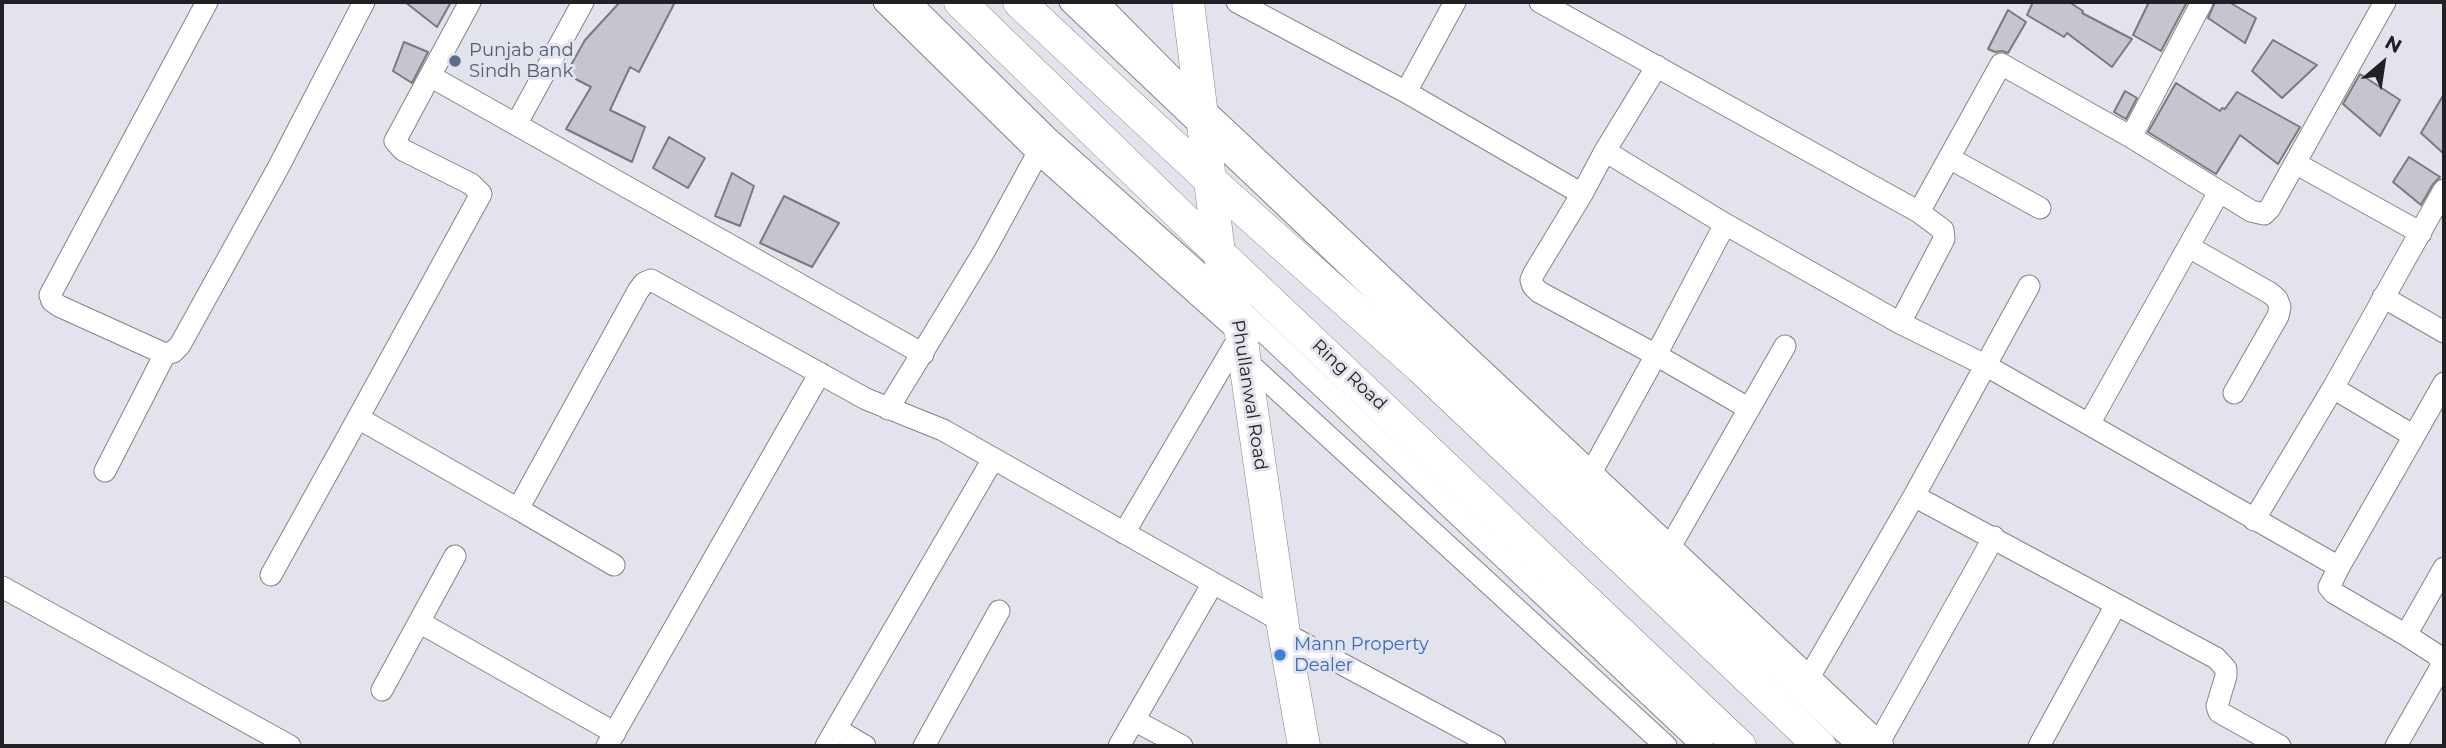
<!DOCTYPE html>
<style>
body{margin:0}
#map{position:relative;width:2446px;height:748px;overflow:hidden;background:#e2e3ec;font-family:Montserrat,sans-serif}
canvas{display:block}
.frame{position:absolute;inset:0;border:4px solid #212125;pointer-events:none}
.north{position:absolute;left:2348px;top:28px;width:70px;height:70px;-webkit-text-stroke:5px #e2e3ec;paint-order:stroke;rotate:29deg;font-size:19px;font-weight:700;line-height:28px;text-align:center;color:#212125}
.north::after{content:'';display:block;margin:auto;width:24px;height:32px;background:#212125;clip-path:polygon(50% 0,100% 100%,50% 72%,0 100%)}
</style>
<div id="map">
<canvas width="2446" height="748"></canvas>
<div class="frame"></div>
<div class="north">N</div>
</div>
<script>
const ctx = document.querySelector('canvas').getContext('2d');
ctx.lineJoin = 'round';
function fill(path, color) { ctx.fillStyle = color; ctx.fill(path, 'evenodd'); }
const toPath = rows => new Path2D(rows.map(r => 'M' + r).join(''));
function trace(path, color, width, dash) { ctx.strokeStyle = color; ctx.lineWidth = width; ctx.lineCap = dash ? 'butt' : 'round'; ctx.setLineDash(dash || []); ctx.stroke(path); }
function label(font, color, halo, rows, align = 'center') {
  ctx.font = font + ' Montserrat,sans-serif'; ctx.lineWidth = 6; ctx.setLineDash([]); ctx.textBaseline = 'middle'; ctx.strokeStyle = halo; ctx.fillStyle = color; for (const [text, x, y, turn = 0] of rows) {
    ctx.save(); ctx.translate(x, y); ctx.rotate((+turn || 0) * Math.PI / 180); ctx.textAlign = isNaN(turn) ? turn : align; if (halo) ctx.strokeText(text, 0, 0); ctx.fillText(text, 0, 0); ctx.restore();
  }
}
const building = toPath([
 [405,2,451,2,437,27,405,2],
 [620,2,675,2,639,72,630,67,610,110,645,127,632,162,566,129,591,87,566,74,585,40,620,2],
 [2033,2,2069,2,2083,11,2082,13,2132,39,2112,67,2067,33,2064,37,2027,15,2033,2],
 [2149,2,2187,2,2161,51,2133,35,2149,2],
 [2215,2,2229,2,2256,18,2245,43,2208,18,2215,2],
 [2008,10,2026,22,2008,53,2002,51,1995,52,1988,49,2008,10],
 [2273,40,2317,65,2282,98,2252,71,2273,40],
 [404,42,428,52,412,83,393,71,404,42],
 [2360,74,2400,100,2380,136,2343,104,2360,74],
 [2176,83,2220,111,2222,108,2225,109,2237,92,2300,127,2278,164,2240,135,2216,174,2148,132,2176,83],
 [2125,91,2137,98,2126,119,2114,112,2125,91],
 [2444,94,2444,154,2421,133,2444,94],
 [669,137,705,158,688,188,653,168,669,137],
 [2409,157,2440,177,2433,184,2421,205,2393,182,2409,157],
 [732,173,754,186,740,226,715,216,732,173],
 [784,196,839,223,812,267,760,243,784,196]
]);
fill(building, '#c6c4ce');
trace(building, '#7a7880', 2);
const street = toPath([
 [207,2,50,295,52,301,59,306,165,354,173,352,180,345,278,168,364,2],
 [470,2,430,76,923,354],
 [884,2,1038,153,1241,334,1124,533],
 [910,2,1047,137,1233,303,1703,746],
 [1070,2,1576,483,1859,746],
 [1098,2,1201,106,1883,746],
 [1237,2,1406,92,1455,2],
 [1540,2,1919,212,2001,64,2131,137,2202,2],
 [430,76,395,141,403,150,471,184,481,194,358,418,518,509,638,291,644,283,651,280,866,399,943,430,1213,583],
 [1406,92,1582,194,1605,151,1657,66],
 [517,123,583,2],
 [2131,137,2251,211,2264,214,2270,208,2385,2],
 [1605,151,1725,224,1900,323,1985,365,2339,567],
 [1949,158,2040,208],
 [2295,163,2421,233],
 [1582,194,1534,273,1531,280,1533,286,1539,292,1656,355,1748,408],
 [2189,247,2270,293,2277,299,2280,307,2278,316,2234,393],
 [2383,297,2444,332],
 [1900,323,1944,239,1943,230,1919,212],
 [1245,360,1666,746],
 [888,409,985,250,1044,142],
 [2089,424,2219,192],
 [2414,436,2444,383],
 [105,471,165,354],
 [1592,471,1656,355,1725,224],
 [1914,496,2216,658,2226,669,2226,676,2217,706,2219,712,2280,746],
 [518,509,614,565],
 [2254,520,2333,388],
 [1670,547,1785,346],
 [271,575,358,418],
 [2,587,290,746],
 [419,622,615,733],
 [1284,633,1495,746],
 [2406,635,2444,568],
 [1804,686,1914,496,2029,286],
 [382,690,455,556],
 [1134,720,1182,746],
 [836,729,865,746],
 [607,746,820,373],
 [826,746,993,459],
 [924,746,999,611],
 [1119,746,1213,583,1283,622],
 [1877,746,1994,537],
 [2039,746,2116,605],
 [2396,746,2441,667,2440,660,2437,655,2406,635,2334,593,2329,587,2339,567,2414,436,2333,388,2444,190]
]);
const secondary = toPath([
 [960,2,1219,253,1740,746],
 [1019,2,1210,180,1421,368,1820,746],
 [1188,2,1219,253,1241,334,1284,633,1304,746]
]);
trace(street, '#82838b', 23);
trace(secondary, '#82838b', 33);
trace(street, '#fff', 21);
trace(secondary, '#fff', 32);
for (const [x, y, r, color] of [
 [455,61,7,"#5c6f8a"],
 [1280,655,7,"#3f7fe0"]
]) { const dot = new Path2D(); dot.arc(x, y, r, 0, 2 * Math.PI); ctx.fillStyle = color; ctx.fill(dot); trace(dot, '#e2e3ec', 2.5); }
label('18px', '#4e5e75', '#e2e3ec', [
 ["Punjab and",469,51],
 ["Sindh Bank",469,72]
], 'left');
label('18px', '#212125', '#e2e3ec', [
 ["Ring Road",1349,375,43],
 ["Phullanwal Road",1249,395,81]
]);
label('18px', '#366cbe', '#e2e3ec', [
 ["Mann Property",1294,645],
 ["Dealer",1294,666]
], 'left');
</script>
